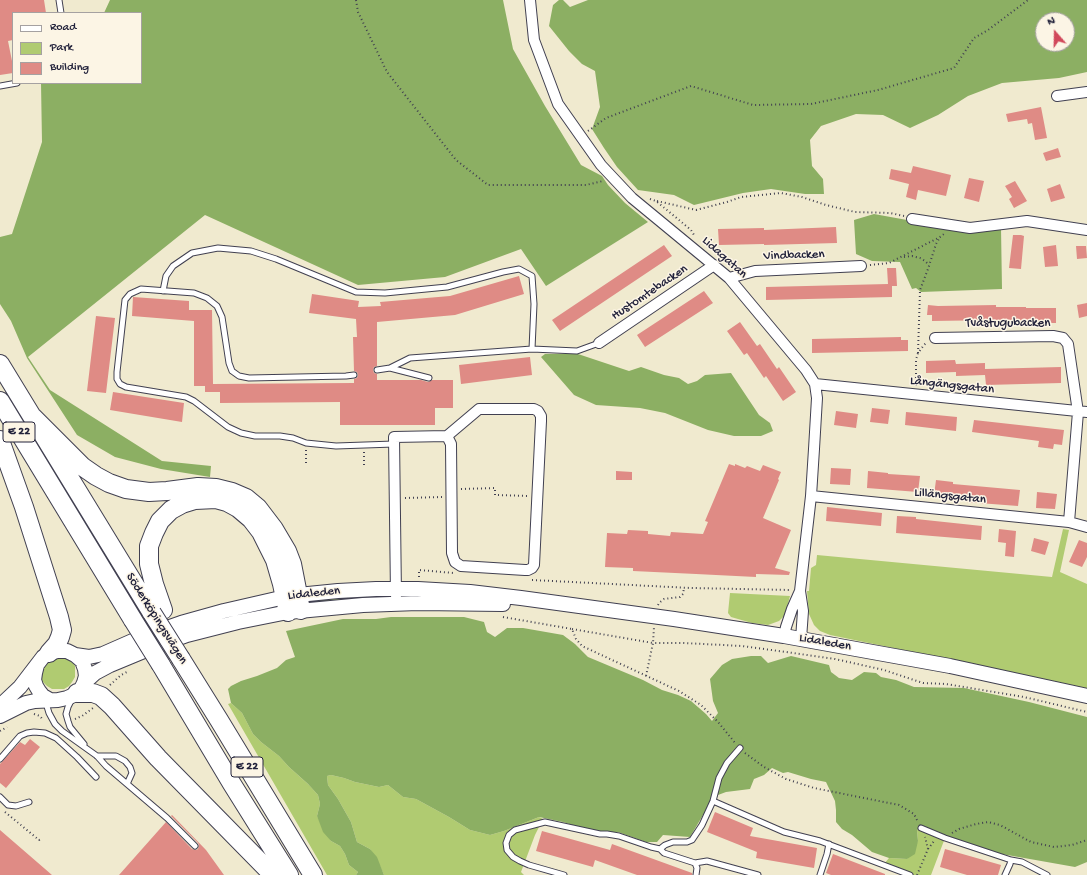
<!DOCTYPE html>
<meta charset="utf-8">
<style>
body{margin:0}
#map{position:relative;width:1087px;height:875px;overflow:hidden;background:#f0eacf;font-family:"Gochi Hand",sans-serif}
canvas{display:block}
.legend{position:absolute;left:12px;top:12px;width:130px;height:72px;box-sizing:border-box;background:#fcf5e5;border:1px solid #a5a1a1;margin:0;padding:5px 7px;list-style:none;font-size:12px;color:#22223b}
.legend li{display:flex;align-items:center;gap:8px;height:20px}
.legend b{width:20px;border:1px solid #a5a1a1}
.north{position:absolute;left:1035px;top:12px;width:40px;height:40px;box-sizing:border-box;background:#fcf5e5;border:1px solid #a5a1a1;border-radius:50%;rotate:340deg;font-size:11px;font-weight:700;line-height:16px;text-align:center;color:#22223b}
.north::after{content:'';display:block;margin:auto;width:14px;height:18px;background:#d1495b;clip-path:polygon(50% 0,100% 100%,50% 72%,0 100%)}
</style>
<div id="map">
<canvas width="1087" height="875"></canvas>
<ul class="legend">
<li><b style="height:5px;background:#fff"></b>Road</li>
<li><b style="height:11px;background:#b0cb71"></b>Park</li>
<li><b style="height:11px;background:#df8b85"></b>Building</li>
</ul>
<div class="north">N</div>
</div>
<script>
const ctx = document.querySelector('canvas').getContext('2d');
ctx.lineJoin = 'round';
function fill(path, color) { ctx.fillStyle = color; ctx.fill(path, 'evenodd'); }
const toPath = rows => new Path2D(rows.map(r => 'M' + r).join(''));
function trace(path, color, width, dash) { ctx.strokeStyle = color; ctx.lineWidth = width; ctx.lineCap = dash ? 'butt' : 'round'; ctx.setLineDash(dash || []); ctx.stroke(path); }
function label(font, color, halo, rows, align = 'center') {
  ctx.font = font + ' "Gochi Hand",sans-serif'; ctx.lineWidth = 3; ctx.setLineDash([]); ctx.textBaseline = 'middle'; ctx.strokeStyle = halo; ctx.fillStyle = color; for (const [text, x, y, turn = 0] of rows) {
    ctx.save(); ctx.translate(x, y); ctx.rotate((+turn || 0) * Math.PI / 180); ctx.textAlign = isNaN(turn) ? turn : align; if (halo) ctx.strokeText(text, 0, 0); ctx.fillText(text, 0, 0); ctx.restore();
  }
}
fill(toPath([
 [1063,529,1069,530,1060,572,1087,584,1087,690,1049,680,830,635,820,631,814,625,809,614,807,591,809,591,811,568,816,565,817,555,1052,577],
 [730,593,790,596,785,615,779,621,768,625,752,623,731,617,728,613],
 [383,596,375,598,314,603,306,602,305,598],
 [61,656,72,661,75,666,75,677,72,682,69,686,64,689,52,689,47,686,43,682,40,676,41,670,46,661],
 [231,703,242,713,253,734,261,742,279,756,289,767,309,785,318,795,320,804,317,816,331,841,340,846,345,854,349,865,358,872,356,875,327,875,228,704],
 [331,775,344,778,355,782,379,787,388,785,403,797,416,799,449,817,470,830,490,835,504,831,539,817,543,819,535,835,521,872,524,875,384,875,380,866,370,849,357,842,351,822,338,799,328,785,327,776],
 [921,828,945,838,931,875,900,875,901,871,884,864,889,858,907,859,918,841,917,830]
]), '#b0cb71');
fill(toPath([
 [110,0,503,0,513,49,545,106,581,165,602,176,608,185,625,203,648,222,546,286,521,249,445,277,358,285,205,215,28,357,50,390,162,461,211,466,210,477,161,469,115,457,77,435,27,358,11,321,0,304,0,237,12,234,42,142,41,83,141,83,141,13,104,13],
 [559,0,563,0,570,7,588,0,1087,0,1087,72,1059,78,1002,83,968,96,938,115,910,128,883,115,856,114,821,126,810,140,812,166,823,179,824,194,805,194,771,189,743,193,694,205,674,195,638,190,617,167,604,148,592,129,600,107,595,71,582,64,569,51,549,26,553,5],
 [1043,20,1067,20,1067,44,1043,44],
 [874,214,907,220,1001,228,1002,289,921,292,916,288,912,289,900,262,872,261,856,254,854,220],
 [545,354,578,354,629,371,641,367,664,375,679,378,688,384,697,381,705,375,731,373,759,415,770,423,773,431,761,436,734,436,708,430,665,413,640,408,596,405,574,395,541,357],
 [391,617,464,617,484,622,487,632,495,637,507,628,523,628,563,635,575,644,588,657,643,680,662,690,678,695,691,701,706,714,712,721,718,713,713,701,710,679,722,665,732,659,751,656,761,656,768,663,791,656,829,665,831,672,839,678,852,680,864,672,876,673,881,677,896,680,914,687,964,688,1029,702,1087,717,1087,862,1075,867,996,853,951,839,924,826,917,830,918,841,915,854,907,859,889,858,872,852,852,835,842,829,836,822,836,810,835,801,826,782,811,779,788,772,783,773,772,768,764,775,754,779,750,789,726,792,718,795,712,808,703,815,690,837,663,835,657,842,646,842,618,832,594,832,563,822,539,817,504,831,490,835,470,830,449,817,416,799,403,797,388,785,379,787,355,782,344,778,331,775,327,776,328,785,338,799,351,822,357,842,370,849,377,857,384,875,356,875,358,872,349,865,345,854,340,846,331,841,323,832,317,816,320,804,318,795,308,784,289,767,279,756,261,742,253,734,242,713,231,703,228,689,231,686,241,681,257,676,277,668,286,660,295,657,286,631,343,619,376,619]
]), '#8caf63');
fill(toPath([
 [0,0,44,0,46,13,13,13,13,40,8,41,13,66,13,73,0,75],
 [1041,107,1047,138,1035,140,1032,123,1028,124,1027,119,1008,122,1006,114],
 [1058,148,1061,157,1046,161,1043,153],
 [913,166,951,175,946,196,918,190,916,200,906,197,909,184,889,179,891,169,911,173],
 [969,178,984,181,979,202,964,198],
 [1015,181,1027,201,1014,208,1009,199,1012,197,1005,186],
 [1060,184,1065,198,1051,202,1047,189],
 [836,227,837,243,764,245,764,244,719,245,718,229,764,228,764,230],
 [1013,235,1021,235,1024,236,1021,269,1009,268],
 [664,245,672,256,560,331,552,320],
 [1056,245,1058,266,1045,267,1043,247],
 [1076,246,1086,246,1087,258,1077,259],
 [887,268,896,268,897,286,892,286,892,297,766,300,766,287,888,284],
 [519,276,524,294,455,315,377,322,377,366,374,367,373,370,374,373,377,374,377,380,421,380,428,382,432,380,453,380,453,408,435,408,435,425,340,425,340,402,220,403,220,392,205,392,205,386,194,386,194,321,132,316,133,297,189,301,189,310,212,310,213,384,354,383,354,379,357,378,358,375,357,372,354,371,353,337,357,337,356,319,309,313,312,294,359,301,358,307,381,306,380,302,450,296],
 [704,291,713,303,645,347,637,335],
 [1087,303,1087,316,1079,318,1077,305],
 [928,305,938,306,996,305,996,307,1026,307,1026,308,1056,308,1056,323,1026,323,1026,322,997,322,997,320,932,321,932,315,927,315],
 [96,316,115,318,106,393,87,391],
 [740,322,757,346,760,344,777,369,779,367,796,392,783,401,766,376,764,378,747,353,744,355,727,331],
 [901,337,901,340,908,340,908,351,812,353,812,339],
 [530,357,532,375,461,384,459,365],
 [955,360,956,364,985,363,985,369,1061,367,1061,383,986,385,985,375,956,376,956,372,926,373,926,361],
 [113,392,184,403,182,422,110,410],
 [872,408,890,410,888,424,870,422],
 [836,411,858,414,856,428,834,425],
 [906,412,957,417,956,431,905,425],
 [974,420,1064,430,1062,445,1054,444,1053,449,1038,447,1039,441,972,432],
 [729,464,735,466,735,464,745,468,747,466,760,471,763,465,781,472,778,479,779,480,763,518,791,530,775,568,790,572,789,575,756,574,756,577,696,574,633,571,633,568,605,567,607,533,627,534,628,530,648,531,648,534,670,536,671,532,703,534,708,522,705,521],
 [831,468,851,469,850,485,830,484],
 [616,471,632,472,632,480,616,480],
 [868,471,888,473,888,474,920,476,918,492,867,488],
 [936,480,953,482,953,484,1020,490,1018,506,966,502,967,498,934,495],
 [1037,492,1057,494,1055,509,1036,508],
 [827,507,882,513,881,526,826,521],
 [897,516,916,517,916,519,982,526,981,540,896,533],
 [999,529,1016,531,1014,557,1005,556,1006,543,998,542],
 [1034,538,1049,542,1045,555,1031,551],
 [1079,540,1087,543,1087,557,1082,567,1069,562],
 [30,739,40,747,6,788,0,783,0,764,20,742,25,745],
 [715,812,753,828,750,836,817,848,814,868,756,858,757,852,707,832],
 [172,815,206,850,224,875,119,875,166,822,192,849,196,850,198,849,199,845,198,843,171,816],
 [0,830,52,875,0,875],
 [542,831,610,850,612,844,692,873,692,875,637,875,595,860,593,867,536,851],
 [945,849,1001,865,998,875,967,875,940,867],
 [833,854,885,874,885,875,831,875,826,873]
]), '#df8b85');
const lane = toPath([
 [59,0,61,13],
 [0,86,17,83],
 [163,291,166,276,173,266,192,253,218,248,251,251,276,259,356,292,385,293,447,287,503,272,519,269,532,276,534,304,532,349],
 [390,368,429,378],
 [377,370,390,368,410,358,532,349,577,351,599,343],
 [354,375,346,376,249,378,239,376,232,371,229,363,222,317,217,306,207,298,194,293,141,289,130,294,125,300,117,372,117,379,120,384,126,387,186,397,194,401,228,427,241,433,255,436,280,436,293,438,306,443,336,446,394,444],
 [72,699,68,707,66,714,68,721,70,727,84,744],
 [46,703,49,713,55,724,62,731,97,756,106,766,167,818,195,846],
 [97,756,116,756,125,761,130,767,132,773,127,784],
 [0,759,20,736,27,733,34,732,45,733,56,738,77,757,96,777],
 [0,797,8,805,16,806,29,802],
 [713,801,784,832,820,841,910,875],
 [921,828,945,838,1011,860,1010,864,1005,875],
 [660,849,664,853,695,863,697,868,696,875],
 [1011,860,1022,862,1047,875],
 [695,863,707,861,758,875],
 [564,875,529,865,520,861,513,857,507,850,506,843,509,835,515,830,545,822,600,834,607,834,619,836,651,847,660,849,665,845,673,842,687,842,692,840,702,825,713,801,719,778,727,763,740,748],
 [820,875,827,854,829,844]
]);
const street = toPath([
 [530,0,534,40,558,104,601,165,632,198,729,278,806,370,815,384,817,398,814,449,811,496,800,591,803,611,801,639],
 [1057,96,1087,92],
 [912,219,970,228,1027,221,1087,230],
 [729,278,755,271,861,266],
 [935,338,1053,336,1063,338,1068,344,1078,412,1069,522],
 [599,343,714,265],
 [815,384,1087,412],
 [811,496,1069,522,1087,527],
 [396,596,394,437,447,436,479,409,534,409,538,411,541,416,541,421,534,565,532,568,528,570,525,570,461,566,455,562,452,553,451,444,447,436],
 [784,636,786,627,792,609,800,591]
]);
const secondary = toPath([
 [75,655,89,657,103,654,144,636,181,623,224,611,285,597,298,595,338,591,376,589,418,589,470,592,521,598,674,619,784,636,950,666,1087,696],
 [37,665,35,673,34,680,36,686,39,691,43,696,50,700],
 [84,683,95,673,110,665,151,648,187,635,238,622,288,612,363,605,418,603,503,604],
 [0,706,20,687,43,657,49,653,58,651,67,651,75,655,82,661,85,669,86,676,84,683,81,689,74,695,67,698,58,700,35,701,26,703,0,716]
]);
const highway = toPath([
 [0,364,152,613],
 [0,401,133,620],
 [33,417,83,467,96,476,109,483,126,489,149,492,167,491,198,487,216,488,232,492,246,498,258,508,274,529,287,551,292,564,301,610],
 [0,440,24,507,59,617,62,630,60,637,57,644,49,653],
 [163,610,154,584,149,564,149,546,154,533,160,521,171,510,182,504,195,500,216,499,227,502,238,508,251,519,261,532,275,560,282,584,288,612],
 [181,659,219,720,313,875],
 [161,665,232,784,289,875],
 [77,693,93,693,101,696,112,706,158,758,273,875]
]);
trace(lane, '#414051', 7);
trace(street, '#414051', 12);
trace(secondary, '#414051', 16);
trace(highway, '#414051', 20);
trace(toPath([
 [356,0,358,12,387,72,456,160,488,185,586,185,603,181],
 [588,131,606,118,691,86,753,105,811,104,878,90,954,68,974,38,988,30,1028,0],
 [650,199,656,201,679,220,691,230,694,235],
 [657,201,696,210,727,202,741,197,781,193,802,197,826,205,855,212,890,213,904,216],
 [904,257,912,256,920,258,925,261,929,265],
 [870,265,889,263,940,237,944,234],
 [918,353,920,290,928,269,936,244,940,237],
 [916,386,916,360,918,353,924,345,927,342],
 [306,450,306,465],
 [364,452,364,465],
 [461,489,495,488,495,495,528,496],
 [405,498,442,497],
 [419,577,419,570,454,573],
 [532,580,691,588,791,590],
 [658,605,659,603,664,599,680,597,683,594,684,588],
 [503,617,572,629,576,639,582,646,679,691,701,705,718,722,736,744],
 [572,629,653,643,654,627],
 [646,676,653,643,684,643,742,646,786,652,835,659,884,670,923,683,946,684,1024,697,1087,712],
 [110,685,121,675,127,672],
 [34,714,40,716,43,720],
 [75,719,82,716,93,708],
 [0,731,7,727],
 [745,753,764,767,786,779,814,788,899,805,914,814,918,822],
 [5,812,39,840,42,838],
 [952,833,959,829,976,824,988,822,1000,825,1031,842,1054,847,1072,845,1087,840],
 [928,849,934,841],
 [917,875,928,849,925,837]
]), '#414051', 2, [1, 3]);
trace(lane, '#fff', 5);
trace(street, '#fff', 10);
trace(secondary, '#fff', 14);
trace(highway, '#fff', 18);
const highwayBridge = toPath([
 [152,613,181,659],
 [133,620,161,665]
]);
trace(highwayBridge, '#414051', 20, []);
trace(highwayBridge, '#fff', 18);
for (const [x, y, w] of [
 [19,432,32],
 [247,767,32]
]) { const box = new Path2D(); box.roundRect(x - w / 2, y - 10, w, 20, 3); ctx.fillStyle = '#fcf5e5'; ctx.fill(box); trace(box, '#22223b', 1); }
label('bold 12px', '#22223b', null, [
 ["E 22",19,432],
 ["E 22",247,767]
]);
label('13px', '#22223b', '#fcf5e5', [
 ["Vindbacken",794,256,-2],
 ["Lidagatan",724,258,42],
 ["Hustomtebacken",650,293,-34],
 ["Tvåstugubacken",1008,324],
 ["Långängsgatan",952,386,6],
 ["Lillängsgatan",950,497,6],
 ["Lidaleden",314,594,-6],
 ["Söderköpingsvägen",156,619,58],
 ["Lidaleden",825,643,10]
]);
</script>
